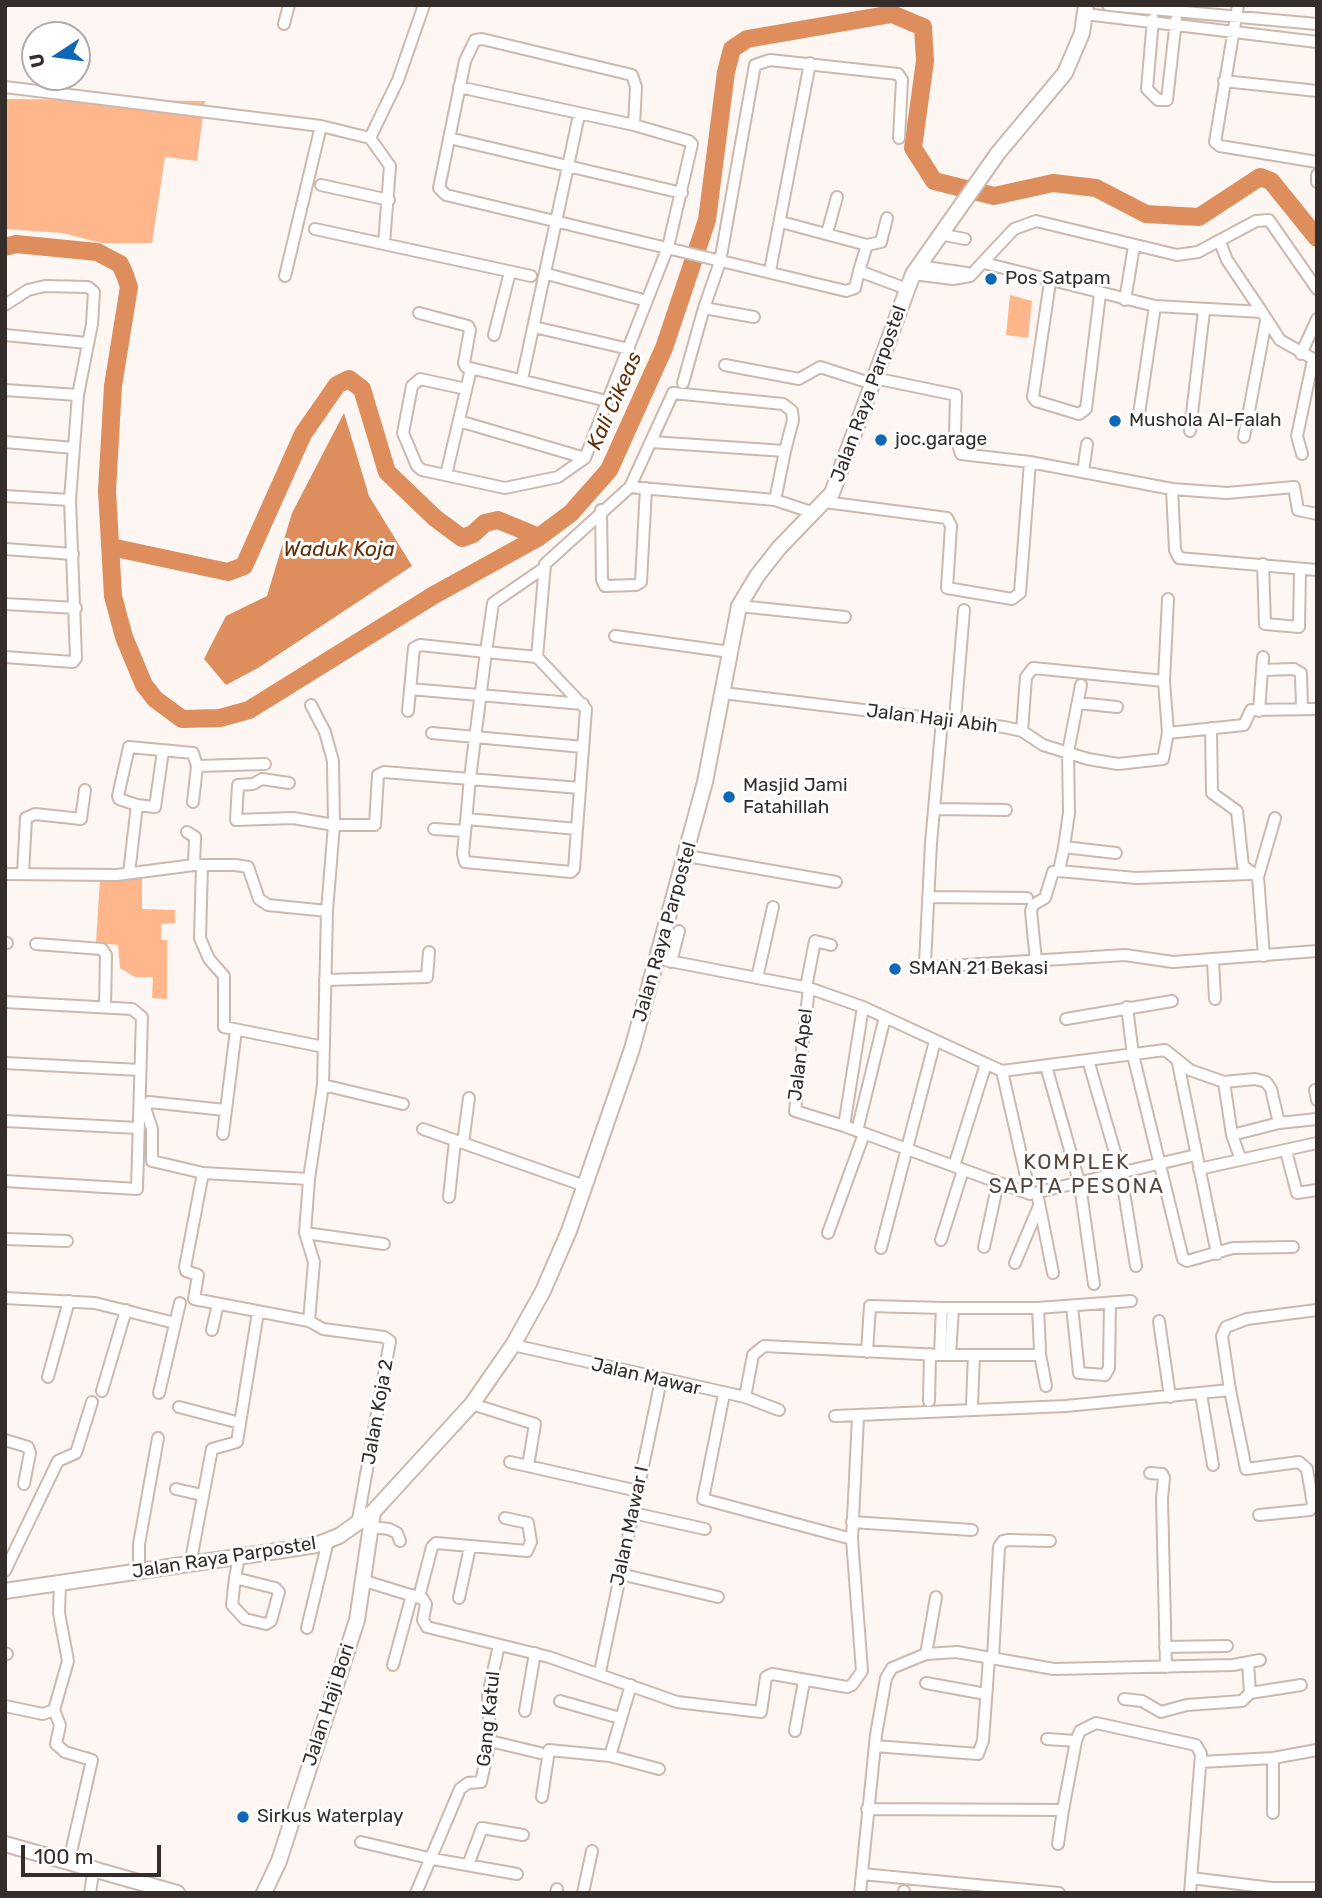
<!DOCTYPE html>
<style>
body{margin:0}
#map{position:relative;width:1322px;height:1898px;overflow:hidden;background:#fef6f2;font-family:Rubik,sans-serif}
canvas{display:block}
.frame{position:absolute;inset:0;border:7px solid #342d2a;pointer-events:none}
.north{position:absolute;left:21px;top:21px;width:70px;height:70px;box-sizing:border-box;background:#fff;border:2px solid #aeabaa;border-radius:50%;rotate:257deg;font-size:19px;font-weight:700;line-height:28px;text-align:center;color:#342d2a}
.north::after{content:'';display:block;margin:auto;width:24px;height:32px;background:#0e68b6;clip-path:polygon(50% 0,100% 100%,50% 72%,0 100%)}
.scale{position:absolute;left:21px;top:1845px;width:140px;height:32px;box-sizing:border-box;border:4px solid #342d2a;border-top:0;padding-left:9px;font-size:21px;line-height:24px;white-space:nowrap;color:#342d2a;-webkit-text-stroke:5px #fff;paint-order:stroke}
</style>
<div id="map">
<canvas width="1322" height="1898"></canvas>
<div class="frame"></div>
<div class="north">U</div>
<div class="scale">100 m</div>
</div>
<script>
const ctx = document.querySelector('canvas').getContext('2d');
ctx.lineJoin = 'round';
function fill(path, color) { ctx.fillStyle = color; ctx.fill(path, 'evenodd'); }
const toPath = rows => new Path2D(rows.map(r => 'M' + r).join(''));
function trace(path, color, width, dash) { ctx.strokeStyle = color; ctx.lineWidth = width; ctx.lineCap = dash ? 'butt' : 'round'; ctx.setLineDash(dash || []); ctx.stroke(path); }
function label(font, color, halo, rows, align = 'center') {
  ctx.font = font + ' Rubik,sans-serif'; ctx.lineWidth = 6; ctx.setLineDash([]); ctx.textBaseline = 'middle'; ctx.strokeStyle = halo; ctx.fillStyle = color; for (const [text, x, y, turn = 0] of rows) {
    ctx.save(); ctx.translate(x, y); ctx.rotate((+turn || 0) * Math.PI / 180); ctx.textAlign = isNaN(turn) ? turn : align; if (halo) ctx.strokeText(text, 0, 0); ctx.fillText(text, 0, 0); ctx.restore();
  }
}
fill(toPath([
 [5,99,205,101,197,161,165,157,152,243,101,243,63,233,5,229],
 [1010,295,1032,301,1028,338,1006,335],
 [142,875,142,909,175,910,175,923,161,924,161,940,167,940,167,999,152,998,153,977,135,977,120,968,118,945,96,943,100,879]
]), '#ffb68b');
fill(toPath([
 [344,413,369,496,412,566,258,668,226,685,204,659,226,616,267,596,292,513]
]), '#de8d5c');
trace(toPath([
 [5,247,16,244,97,252,120,264,125,275,129,287,113,386,107,491,113,596,124,637,144,685,155,699,182,719,220,718,249,710,434,595,539,537,571,513,609,470,664,348,707,220,726,72,732,49,747,39,892,14,923,27,925,61,913,148,934,181,994,196,1053,183,1096,188,1146,214,1199,217,1260,177,1271,181,1317,238],
 [111,547,228,572,244,566,303,434,337,385,349,379,362,389,387,472,435,518,462,538,473,534,485,523,498,520,539,537]
]), '#de8d5c', 18);
const street = toPath([
 [1108,5,1317,24],
 [1238,5,1215,142,1220,146,1317,162],
 [1085,14,1317,42],
 [1153,19,1147,89,1158,100,1167,100,1176,20],
 [284,24,289,5],
 [1224,81,1317,91],
 [5,87,321,126,370,138,390,166,384,244],
 [459,87,634,125,689,141,692,144,668,247,585,458,558,477,505,488,422,470,417,466,403,433,412,386,420,379,466,389],
 [634,125,636,87,632,75,482,39,475,40,465,61,439,188,446,195,846,291,855,288,859,271],
 [370,138,398,80,424,5],
 [449,138,682,193],
 [1317,175,1317,182],
 [321,185,389,200],
 [781,222,867,245,859,271,907,289],
 [315,229,531,276],
 [827,233,837,197],
 [939,234,965,239],
 [1220,242,1227,260,1262,312],
 [867,245,881,242,887,218],
 [984,263,1155,306,1262,312,1280,340,1317,361],
 [918,266,967,273],
 [770,271,810,63],
 [547,274,647,301],
 [913,274,953,279,970,276,1014,229,1036,221,1177,255,1198,252,1256,221,1269,220,1317,289],
 [285,276,321,126],
 [1050,282,1033,397,1036,401,1079,414,1086,409,1100,294],
 [1125,300,1134,246],
 [5,305,28,290,45,286,88,287,94,292,92,324,78,395,70,500,76,658,73,662,5,657],
 [704,308,720,262,755,65,770,60,898,74,902,80,899,138],
 [419,313,468,326,470,330,464,363,466,367,607,401],
 [534,327,629,349],
 [5,335,87,343],
 [494,335,510,272],
 [1301,354,1317,319],
 [725,365,799,379,820,367,873,384],
 [874,378,956,395,955,435,961,454,1030,462,1172,489,1227,493,1294,487,1298,510,1317,514],
 [522,379,579,115],
 [683,383,704,308,754,317],
 [5,390,78,395],
 [1139,414,1155,306],
 [459,421,585,458],
 [1190,431,1204,311],
 [1244,437,1266,321],
 [5,442,74,448],
 [652,442,785,451,775,500],
 [1302,454,1297,436,1313,360],
 [1083,472,1087,444],
 [446,475,471,369],
 [630,487,673,393,783,404,792,411,793,420,785,451],
 [1172,489,1175,550,1179,558,1317,570],
 [5,496,70,500],
 [825,502,947,518,951,526,947,588,1012,599,1020,593,1030,462],
 [601,510,602,580,605,586,636,585,641,582,646,488],
 [5,549,73,554],
 [1263,564,1265,624,1299,627,1300,570],
 [5,604,76,608],
 [739,606,845,617],
 [615,636,730,652],
 [537,657,486,652,493,603,544,568],
 [1262,670,1294,669,1301,673,1302,709],
 [1164,681,1168,599],
 [410,689,583,704],
 [723,693,1004,727,1022,731,1043,745,1088,759,1118,764,1163,759,1168,733,1244,725,1251,710,1317,709],
 [1078,703,1117,707],
 [408,711,414,648,420,645,486,652,470,778,463,854,465,862,571,872,574,869,586,709,537,657,545,564,630,487,775,500,814,513],
 [1259,711,1263,657],
 [955,719,964,610],
 [942,720,931,843,925,963,932,967,1125,955,1173,962,1317,951],
 [1211,728,1212,793,1237,811,1243,866,1258,877],
 [1022,731,1026,677,1033,668,1164,681,1168,733],
 [432,733,583,747],
 [197,766,265,764],
 [289,783,262,779,253,784,238,785,236,820,293,818,334,825,333,761,325,732,311,705],
 [137,805,155,807,163,751],
 [934,809,1006,810],
 [467,819,577,829],
 [434,829,465,831],
 [187,832,195,837,194,865],
 [1064,847,1116,853],
 [687,856,836,882],
 [202,865,200,938,209,959,224,976,224,1027,324,1047],
 [1059,871,1136,878,1250,874],
 [23,873,26,818,35,814,81,819,85,790],
 [129,873,137,805,119,799,118,796,129,747,193,753,197,766,193,802],
 [5,874,117,875,194,865,235,865,248,867,259,899,268,905,327,911],
 [928,897,1027,898],
 [5,943,7,943],
 [36,944,102,949,106,955,105,1007],
 [1264,956,1258,877,1275,818],
 [659,959,809,988,863,1007,1002,1071,1165,1050,1190,1070,1224,1082,1255,1079,1266,1082,1271,1089,1279,1123],
 [1036,961,1031,911,1033,905,1045,898,1053,872,1059,871,1064,847,1069,813,1068,752,1081,685],
 [1213,961,1215,999],
 [671,962,679,931],
 [757,978,773,907],
 [325,980,427,977,429,952],
 [806,987,815,941,831,945],
 [809,988,795,1111,844,1126],
 [5,1002,132,1009,142,1017,137,1189,5,1181],
 [863,1007,844,1126,1030,1194,1196,1155],
 [1127,1007,1133,1055,1183,1259,1187,1261,1233,1248,1293,1247],
 [1066,1019,1172,1001],
 [1088,1060,1121,1173,1136,1266],
 [5,1063,140,1070],
 [1178,1063,1217,1254],
 [1046,1066,1080,1185,1094,1284],
 [1002,1071,1030,1194],
 [1224,1082,1232,1135,1241,1160],
 [323,1085,403,1104],
 [1315,1090,1317,1100],
 [225,1110,149,1102,145,1108,152,1129,152,1161,203,1173,309,1179],
 [5,1121,138,1128],
 [423,1129,585,1186],
 [857,1131,885,1017],
 [223,1134,236,1030],
 [1232,1135,1279,1123,1317,1119],
 [463,1143,469,1098],
 [1286,1151,1297,1193,1317,1190],
 [954,1166,986,1064],
 [1199,1169,1317,1143],
 [203,1173,185,1267,186,1271,198,1275,194,1299,309,1321,323,1329,384,1337,390,1341,357,1525],
 [1037,1193,1053,1273],
 [449,1197,455,1141],
 [305,1233,384,1244],
 [828,1233,864,1134],
 [5,1239,67,1241],
 [941,1240,963,1170],
 [984,1247,998,1183],
 [881,1248,935,1041],
 [1015,1263,1039,1206],
 [5,1298,95,1303,175,1323],
 [1072,1306,1079,1373,1105,1375,1109,1368,1110,1303],
 [309,1321,314,1262,305,1233,309,1179,323,1085,327,911,334,825,375,825,378,775,384,772,580,788],
 [1159,1321,1170,1397],
 [212,1330,218,1304],
 [513,1345,745,1397,779,1410],
 [867,1352,870,1306,942,1308],
 [1040,1354,1046,1386],
 [940,1355,942,1308,1038,1308,1131,1301],
 [950,1355,953,1308],
 [48,1377,69,1301],
 [1230,1390,1246,1469,1299,1462,1307,1469,1313,1505,1310,1510,1259,1515],
 [102,1391,126,1310],
 [159,1393,180,1303],
 [724,1394,703,1499,852,1539],
 [1201,1394,1213,1465],
 [745,1397,753,1355,764,1346,940,1355,1037,1355,1040,1350,1038,1308],
 [929,1401,930,1354],
 [472,1404,535,1424,528,1466],
 [972,1404,974,1355],
 [179,1407,240,1423],
 [835,1416,1066,1406,1230,1390,1222,1336,1226,1327,1247,1319,1317,1310],
 [5,1440,28,1447,30,1453,24,1484],
 [510,1462,638,1491],
 [1150,1473,1162,1474,1164,1478,1162,1498,1166,1667],
 [176,1489,202,1495],
 [633,1513,705,1529],
 [852,1522,972,1530],
 [371,1527,389,1529,397,1533,400,1541],
 [190,1565,212,1449,237,1442,258,1312],
 [5,1571,58,1461,76,1453,92,1402],
 [139,1572,139,1544,158,1438],
 [620,1574,718,1597],
 [235,1578,275,1588,279,1592,271,1621,266,1624,245,1619,232,1605,235,1578,239,1557],
 [365,1581,423,1599,426,1604,423,1620,427,1627,549,1657,677,1702,761,1712,766,1677,772,1674,847,1687,852,1685,862,1671,852,1539,858,1417],
 [60,1583,59,1613,68,1661,54,1710,60,1725,56,1744,65,1752,92,1760,69,1861],
 [419,1597,432,1547,436,1543,527,1551,531,1542,528,1523,505,1518],
 [459,1598,470,1547],
 [307,1628,328,1541],
 [1165,1647,1227,1646],
 [5,1653,7,1654],
 [926,1654,936,1597],
 [993,1658,999,1547,1003,1541,1009,1540,1050,1541],
 [393,1665,412,1595],
 [600,1672,661,1380],
 [926,1683,986,1694],
 [631,1685,610,1756,659,1769],
 [1250,1693,1301,1685],
 [1124,1699,1142,1701,1161,1712,1187,1705,1242,1701,1250,1693,1248,1662],
 [560,1701,620,1718],
 [5,1706,43,1714,54,1710],
 [525,1711,535,1653],
 [795,1731,804,1681],
 [1047,1739,1076,1741],
 [490,1741,540,1753],
 [875,1746,978,1754,983,1741,989,1658],
 [1273,1758,1273,1813],
 [1201,1762,1273,1758,1317,1750],
 [542,1797,549,1750,610,1756],
 [867,1809,1063,1810,1076,1741,1080,1731,1096,1723,1196,1745,1201,1754,1190,1893],
 [361,1842,433,1859,517,1874],
 [1058,1844,1063,1810],
 [468,1865,482,1828,523,1835],
 [862,1874,1059,1893],
 [1191,1878,1272,1888,1317,1888],
 [90,1893,94,1867],
 [416,1893,460,1789,468,1783,481,1782,490,1741,488,1695,499,1645],
 [556,1893,557,1889],
 [583,1893,592,1851],
 [860,1893,876,1735,886,1678,892,1668,926,1654,957,1652,1054,1669,1233,1665,1260,1660],
 [904,1893,904,1891]
]);
const secondary = toPath([
 [5,1591,284,1550,316,1545,339,1536,373,1512,472,1404,513,1345,543,1291,569,1231,632,1049,705,782,739,606,757,576,779,548,832,493,913,274,998,153,1065,73,1082,33,1086,5],
 [5,1844,177,1893],
 [264,1893,279,1861,357,1620,373,1512]
]);
trace(street, '#cbb9b0', 14);
trace(secondary, '#cbb9b0', 18);
trace(street, '#fff', 10);
trace(secondary, '#fff', 14);
for (const [x, y, r, color] of [
 [991,279,7,"#0e68b6"],
 [1115,421,7,"#0e68b6"],
 [881,440,7,"#0e68b6"],
 [729,797,7,"#0e68b6"],
 [895,969,7,"#0e68b6"],
 [243,1817,7,"#0e68b6"]
]) { const dot = new Path2D(); dot.arc(x, y, r, 0, 2 * Math.PI); ctx.fillStyle = color; ctx.fill(dot); trace(dot, '#fff', 2.5); }
label('19px', '#342d2a', '#fff', [
 ["Pos Satpam",1005,279],
 ["Mushola Al-Falah",1129,421],
 ["joc.garage",895,440],
 ["Masjid Jami",743,786],
 ["Fatahillah",743,808],
 ["SMAN 21 Bekasi",909,969],
 ["Sirkus Waterplay",257,1817]
], 'left');
label('19px', '#342d2a', '#fff', [
 ["Jalan Raya Parpostel",869,394,-70],
 ["Jalan Haji Abih",932,719,7],
 ["Jalan Raya Parpostel",665,932,-74],
 ["Jalan Apel",801,1055,-83],
 ["Jalan Mawar",646,1377,13],
 ["Jalan Koja 2",378,1412,-80],
 ["Jalan Mawar I",630,1526,-78],
 ["Jalan Raya Parpostel",224,1558,-9],
 ["Jalan Haji Bori",329,1705,-72],
 ["Gang Katul",489,1719,-84]
]);
label('italic 21px', '#632f08', '#fff', [
 ["Kali Cikeas",615,401,-66],
 ["Waduk Koja",339,550]
]);
ctx.letterSpacing = '2px';
label('21px', '#55473f', '#fff', [
 ["KOMPLEK",1077,1163],
 ["SAPTA PESONA",1077,1187]
]);
ctx.letterSpacing = '0px';
</script>
